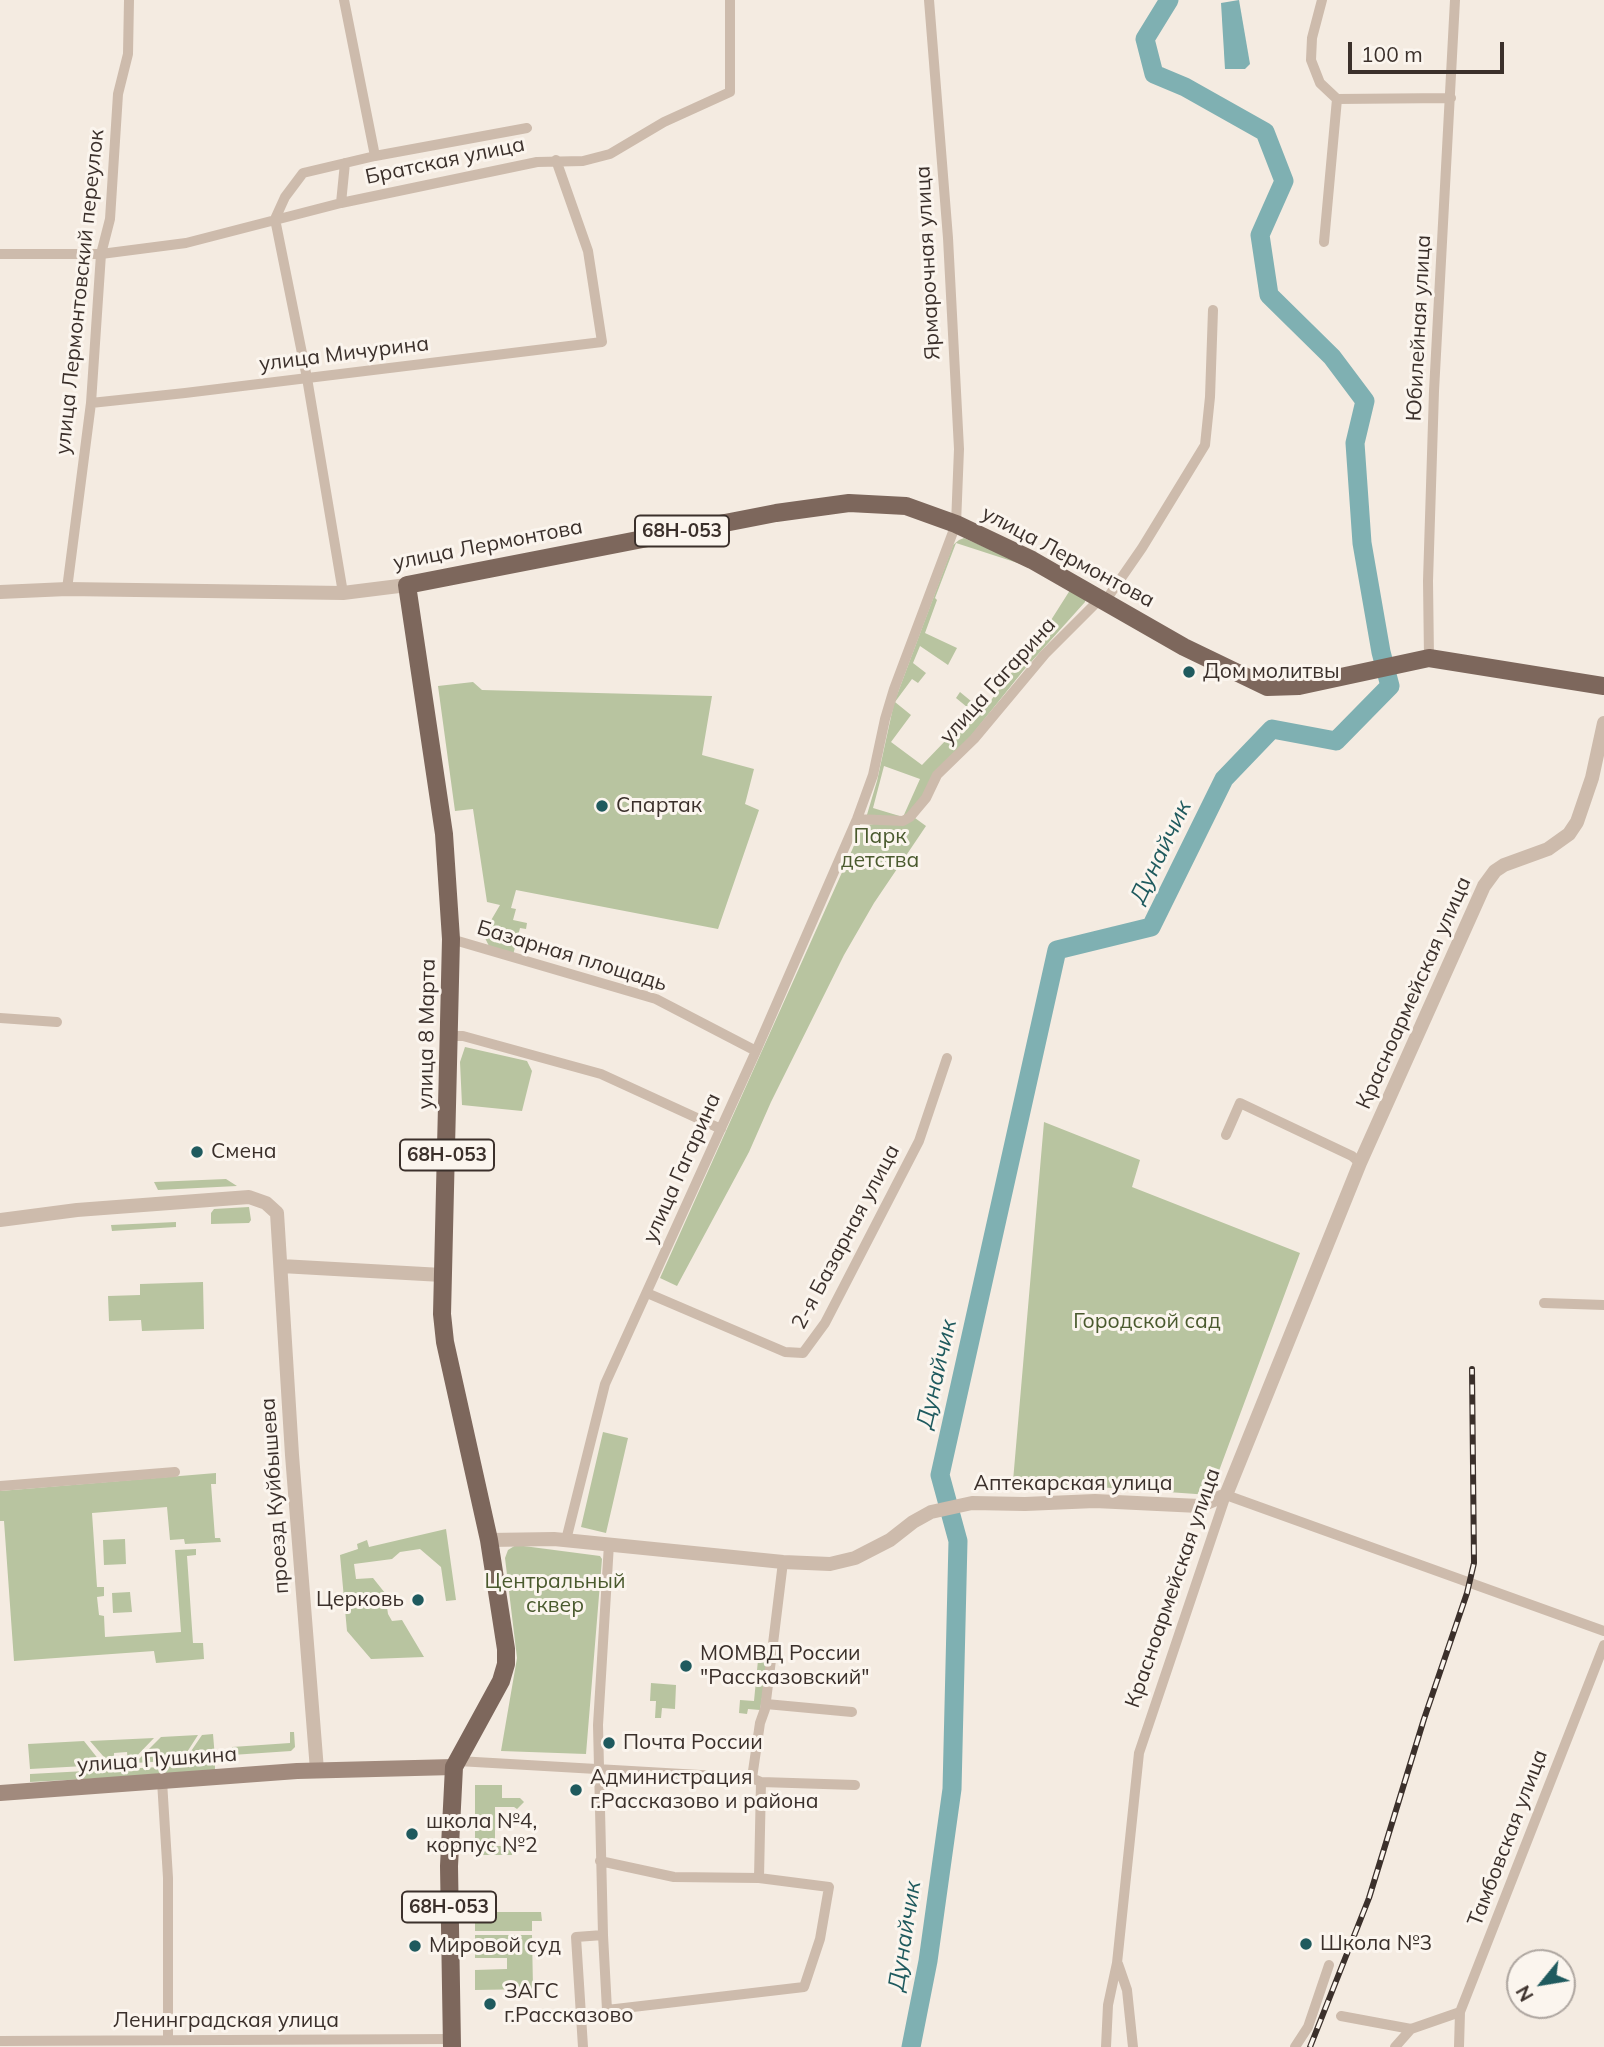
<!DOCTYPE html>
<meta charset="utf-8">
<style>
body{margin:0}
#map{position:relative;width:1604px;height:2047px;overflow:hidden;background:#f4ebe1;font-family:Mulish,sans-serif}
canvas{display:block}
.north{position:absolute;left:1506px;top:1949px;width:70px;height:70px;box-sizing:border-box;background:#fbf5ee;border:2px solid #aea6a0;border-radius:50%;rotate:240deg;font-size:19px;font-weight:700;line-height:28px;text-align:center;color:#3b302b}
.north::after{content:'';display:block;margin:auto;width:24px;height:32px;background:#1f5a5e;clip-path:polygon(50% 0,100% 100%,50% 72%,0 100%)}
.scale{position:absolute;left:1348px;top:42px;width:156px;height:32px;box-sizing:border-box;border:4px solid #3b302b;border-top:0;padding-left:9px;font-size:21px;line-height:24px;white-space:nowrap;color:#3b302b;-webkit-text-stroke:5px #fbf5ee;paint-order:stroke}
</style>
<div id="map">
<canvas width="1604" height="2047"></canvas>
<div class="north">N</div>
<div class="scale">100 m</div>
</div>
<script>
const ctx = document.querySelector('canvas').getContext('2d');
ctx.lineJoin = 'round';
function fill(path, color) { ctx.fillStyle = color; ctx.fill(path, 'evenodd'); }
const toPath = rows => new Path2D(rows.map(r => 'M' + r).join(''));
function trace(path, color, width, dash) { ctx.strokeStyle = color; ctx.lineWidth = width; ctx.lineCap = dash ? 'butt' : 'round'; ctx.setLineDash(dash || []); ctx.stroke(path); }
function label(font, color, halo, rows, align = 'center') {
  ctx.font = font + ' Mulish,sans-serif'; ctx.lineWidth = 6; ctx.setLineDash([]); ctx.textBaseline = 'middle'; ctx.strokeStyle = halo; ctx.fillStyle = color; for (const [text, x, y, turn = 0] of rows) {
    ctx.save(); ctx.translate(x, y); ctx.rotate((+turn || 0) * Math.PI / 180); ctx.textAlign = isNaN(turn) ? turn : align; if (halo) ctx.strokeText(text, 0, 0); ctx.fillText(text, 0, 0); ctx.restore();
  }
}
fill(toPath([
 [964,538,1030,567,956,543,935,598,937,600,925,633,957,648,948,665,920,646,913,663,926,673,918,683,912,679,895,702,911,715,891,742,922,765,973,712,956,698,960,692,983,711,1016,667,1020,669,1072,587,1085,600,1085,602,1023,671,906,817,866,818,877,781,894,703,953,545,959,540],
 [884,766,920,779,903,817,873,808],
 [473,682,482,690,712,696,702,755,754,769,745,804,759,810,718,929,516,890,511,908,516,909,513,920,527,923,526,929,520,928,513,955,489,946,483,934,500,905,487,902,473,809,455,811,438,686],
 [915,818,926,826,874,903,844,955,771,1102,749,1152,677,1286,660,1278,861,830,867,825],
 [465,1047,527,1061,532,1071,522,1111,462,1105,460,1062],
 [1044,1122,1140,1160,1132,1187,1300,1253,1210,1495,1013,1481],
 [226,1179,237,1186,158,1190,154,1182],
 [249,1207,251,1220,249,1223,211,1224,211,1213,214,1209],
 [176,1222,176,1227,112,1231,111,1225],
 [203,1282,204,1329,142,1331,141,1320,109,1321,108,1296,140,1295,140,1284],
 [603,1432,628,1438,606,1533,581,1527],
 [216,1473,216,1484,211,1484,215,1538,220,1538,221,1542,185,1544,184,1539,170,1540,167,1507,92,1513,97,1587,104,1587,104,1596,97,1597,99,1615,104,1616,105,1637,181,1632,175,1550,196,1549,196,1555,187,1556,193,1643,203,1643,204,1659,156,1663,154,1651,14,1661,4,1521,0,1521,0,1491],
 [446,1529,456,1600,446,1601,441,1567,420,1549,400,1552,392,1559,354,1564,356,1579,373,1578,385,1593,388,1614,392,1621,402,1620,424,1657,371,1659,347,1631,340,1555,358,1549,357,1544,367,1540,369,1547],
 [125,1539,126,1564,104,1565,103,1540],
 [516,1545,600,1556,602,1559,586,1754,501,1751,517,1658,505,1558,508,1550],
 [130,1592,132,1612,113,1613,112,1593],
 [758,1660,768,1661,760,1710,748,1709,747,1714,739,1713,740,1700,754,1701],
 [651,1683,676,1685,675,1709,662,1708,661,1718,655,1718,656,1701,650,1701],
 [290,1732,294,1732,295,1747,291,1751,232,1755,232,1747,290,1743],
 [213,1734,215,1758,185,1760,202,1735],
 [198,1735,182,1760,135,1763,161,1737],
 [154,1738,130,1763,128,1763,127,1752,114,1753,114,1764,110,1764,90,1741],
 [84,1741,103,1765,30,1769,28,1744],
 [215,1764,215,1772,30,1782,30,1774],
 [475,1785,502,1785,502,1798,520,1798,524,1802,517,1809,514,1807,495,1807,495,1846,511,1846,512,1855,475,1855],
 [475,1912,541,1912,542,1921,532,1921,532,1931,475,1931],
 [475,1935,532,1935,533,1989,475,1990,475,1970,507,1969,507,1958,475,1958]
]), '#b8c4a0');
fill(toPath([
 [1239,0,1250,64,1245,69,1225,69,1221,3]
]), '#7fb0b2');
trace(toPath([
 [911,2047,928,1961,952,1789,958,1541,940,1475,1057,950,1151,927,1224,779,1272,729,1336,741,1390,686,1381,652,1362,543,1355,443,1365,401,1332,357,1269,295,1260,235,1284,181,1265,132,1185,87,1154,74,1145,39,1169,0]
]), '#7fb0b2', 19);
trace(toPath([
 [344,0,375,156],
 [1322,0,1312,38,1311,60,1320,83,1337,99,1324,242],
 [1337,99,1451,98],
 [341,203,345,163],
 [0,254,101,254,186,243,341,203,537,162,583,161,610,154,664,122,730,92,730,0],
 [91,403,185,393,602,342,588,251,556,160],
 [67,589,91,403,101,254,110,219,118,94,128,54,129,0],
 [343,593,307,378,275,219,285,197,303,173,375,156,527,128],
 [1106,600,1142,548,1205,445,1210,397,1213,310],
 [1429,658,1428,581,1434,391,1455,0],
 [857,819,903,821,910,817,926,798,937,775,974,739,1045,654,1101,598],
 [451,939,656,999,756,1051],
 [0,1018,57,1022],
 [449,1036,463,1036,601,1074,721,1129],
 [1226,1135,1240,1103,1352,1156,1360,1163],
 [647,1293,785,1352,803,1353,825,1323,919,1141,947,1058],
 [1544,1303,1604,1305],
 [0,1486,175,1472],
 [566,1540,605,1384,756,1051,857,819,873,775,885,719,894,689,956,524,959,449,948,238,929,0],
 [766,1704,852,1712],
 [458,1761,752,1778,761,1782,855,1785],
 [752,1778,760,1723,765,1709,783,1562],
 [162,1781,168,1878,168,2040],
 [600,1861,674,1877,759,1878,829,1887,820,1939,804,1987,607,2010,603,1935],
 [759,1878,761,1782],
 [1118,1964,1127,1990,1133,2047],
 [1341,2016,1411,2029,1460,2012],
 [0,2041,452,2039],
 [583,2047,576,1937,603,1935,598,1725,609,1544],
 [1106,2047,1108,2005,1117,1963,1139,1753,1226,1495,1604,1631],
 [1295,2047,1308,2027,1329,1965],
 [1395,2047,1411,2029],
 [1459,2047,1460,2012,1604,1645]
]), '#cdbbac', 10);
trace(toPath([
 [0,592,67,589,343,593,407,585],
 [0,1220,77,1210,249,1197,266,1203,277,1213,292,1455,317,1770],
 [281,1266,442,1275],
 [489,1540,554,1539,783,1562,830,1564,855,1558,890,1540,913,1522,931,1512,972,1503,1025,1504,1095,1501,1199,1506,1226,1495,1360,1163,1484,886,1495,871,1504,865,1548,849,1569,834,1577,822,1592,778,1604,723]
]), '#cdbbac', 14);
trace(toPath([
 [0,1793,297,1771,454,1767]
]), '#a18a7d', 16);
trace(toPath([
 [452,2047,449,1866,454,1767,501,1681,506,1664,506,1649,489,1540,445,1342,442,1314,451,939,444,834,407,585,776,513,849,503,906,506,956,524,1032,560,1184,647,1267,687,1299,686,1429,658,1604,686]
]), '#7d675c', 18);
const rail = toPath([
 [1310,2047,1369,1898,1424,1719,1467,1593,1474,1563,1472,1369]
]);
trace(rail, '#3b302b', 6);
trace(rail, '#fbf5ee', 3.5, [10]);
for (const [x, y, r, color] of [
 [1189,672,7,"#1f5a5e"],
 [602,806,7,"#1f5a5e"],
 [197,1152,7,"#1f5a5e"],
 [418,1600,7,"#1f5a5e"],
 [686,1666,7,"#1f5a5e"],
 [609,1743,7,"#1f5a5e"],
 [576,1790,7,"#1f5a5e"],
 [412,1834,7,"#1f5a5e"],
 [1306,1944,7,"#1f5a5e"],
 [415,1946,7,"#1f5a5e"],
 [490,2004,7,"#1f5a5e"]
]) { const dot = new Path2D(); dot.arc(x, y, r, 0, 2 * Math.PI); ctx.fillStyle = color; ctx.fill(dot); trace(dot, '#fbf5ee', 2.5); }
for (const [x, y, w] of [
 [682,531,94],
 [447,1155,94],
 [449,1907,94]
]) { const box = new Path2D(); box.roundRect(x - w / 2, y - 15.5, w, 31, 5); ctx.fillStyle = '#fbf5ee'; ctx.fill(box); trace(box, '#3b302b', 2); }
label('bold 19px', '#3b302b', null, [
 ["68Н-053",682,531],
 ["68Н-053",447,1155],
 ["68Н-053",449,1907]
]);
label('21px', '#3b302b', '#fbf5ee', [
 ["Братская улица",445,161,-12],
 ["Ярмарочная улица",928,263,-93],
 ["улица Лермонтовский переулок",80,292,-84],
 ["Юбилейная улица",1419,328,-87],
 ["улица Мичурина",344,354,-7],
 ["улица Лермонтова",488,545,-11],
 ["улица Лермонтова",1068,557,28],
 ["улица Гагарина",998,681,-48],
 ["Базарная площадь",572,956,17],
 ["Красноармейская улица",1414,993,-66],
 ["улица 8 Марта",427,1034,-89],
 ["улица Гагарина",682,1168,-66],
 ["2-я Базарная улица",846,1237,-62],
 ["Аптекарская улица",1073,1484],
 ["проезд Куйбышева",275,1496,-94],
 ["Красноармейская улица",1173,1588,-71],
 ["улица Пушкина",157,1760,-4],
 ["Тамбовская улица",1508,1838,-69],
 ["Ленинградская улица",226,2021]
]);
label('21px', '#3b302b', '#fbf5ee', [
 ["Дом молитвы",1203,672],
 ["Спартак",616,806],
 ["Смена",211,1152],
 ["Церковь",404,1600,"right"],
 ["МОМВД России",700,1654],
 ["\"Рассказовский\"",700,1678],
 ["Почта России",623,1743],
 ["Администрация",590,1778],
 ["г.Рассказово и района",590,1802],
 ["школа №4,",426,1822],
 ["корпус №2",426,1846],
 ["Школа №3",1320,1944],
 ["Мировой суд",429,1946],
 ["ЗАГС",504,1992],
 ["г.Рассказово",504,2016]
], 'left');
label('21px', '#4a5a2e', '#fbf5ee', [
 ["Парк",880,837],
 ["детства",880,861],
 ["Городской сад",1147,1322],
 ["Центральный",555,1582],
 ["сквер",555,1606]
]);
label('italic 23px', '#1f5a5e', '#fbf5ee', [
 ["Дунайчик",1161,852,-64],
 ["Дунайчик",937,1374,-77],
 ["Дунайчик",905,1936,-81]
]);
</script>
